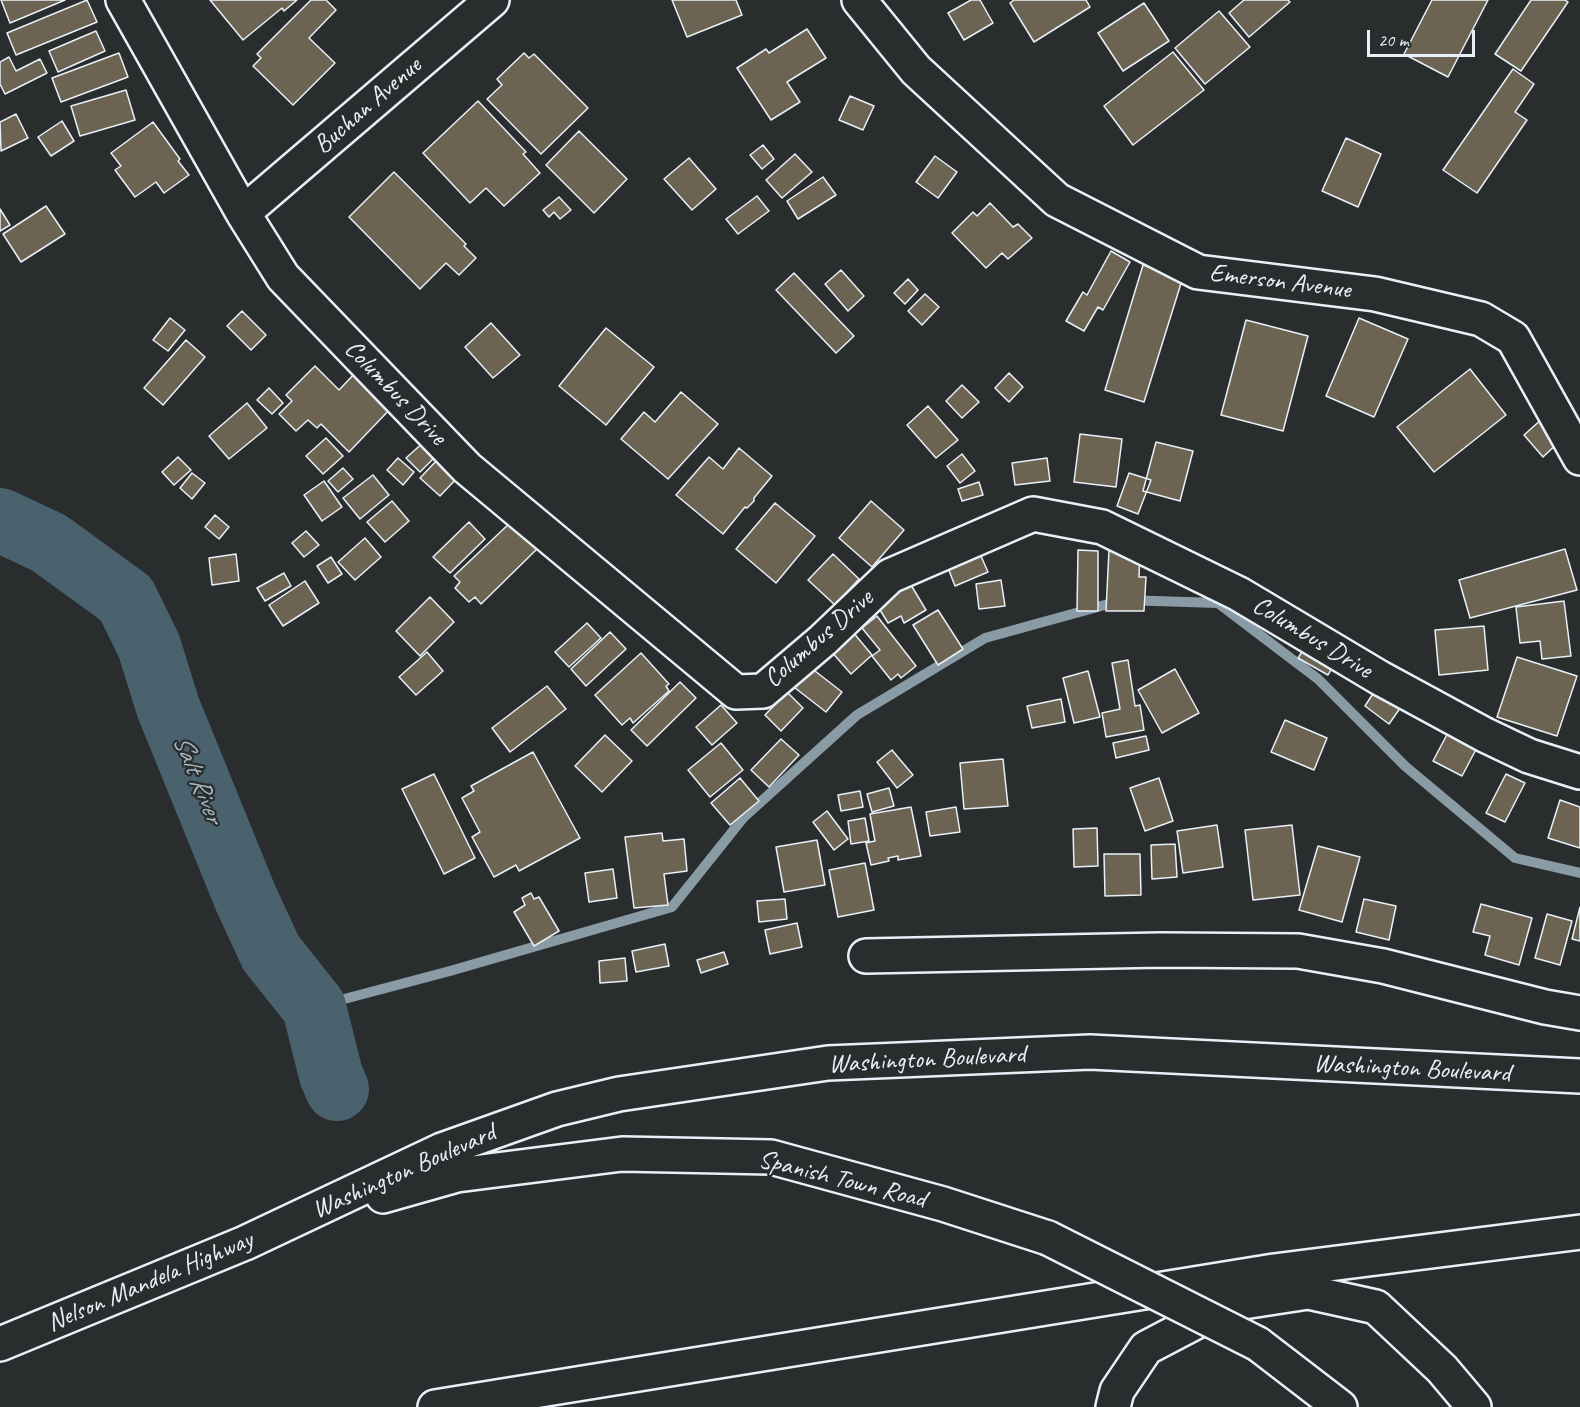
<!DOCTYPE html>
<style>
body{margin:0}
#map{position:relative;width:1580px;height:1407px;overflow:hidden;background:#2a2d2e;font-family:Caveat,sans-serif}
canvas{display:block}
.scale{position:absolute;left:1367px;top:30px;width:108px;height:27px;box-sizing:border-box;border:3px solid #e8f1f8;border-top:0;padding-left:8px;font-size:18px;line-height:21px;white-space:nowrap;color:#e8f1f8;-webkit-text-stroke:4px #2a2d2e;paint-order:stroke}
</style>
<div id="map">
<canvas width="1580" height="1407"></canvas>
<div class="scale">20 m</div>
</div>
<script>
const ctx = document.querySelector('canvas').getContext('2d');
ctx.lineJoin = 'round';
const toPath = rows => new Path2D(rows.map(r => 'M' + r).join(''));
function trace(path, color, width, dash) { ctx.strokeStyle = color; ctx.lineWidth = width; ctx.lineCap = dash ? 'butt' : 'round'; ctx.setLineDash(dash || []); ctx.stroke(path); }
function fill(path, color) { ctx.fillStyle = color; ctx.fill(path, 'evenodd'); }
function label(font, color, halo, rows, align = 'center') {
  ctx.font = font + ' Caveat,sans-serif'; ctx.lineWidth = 4.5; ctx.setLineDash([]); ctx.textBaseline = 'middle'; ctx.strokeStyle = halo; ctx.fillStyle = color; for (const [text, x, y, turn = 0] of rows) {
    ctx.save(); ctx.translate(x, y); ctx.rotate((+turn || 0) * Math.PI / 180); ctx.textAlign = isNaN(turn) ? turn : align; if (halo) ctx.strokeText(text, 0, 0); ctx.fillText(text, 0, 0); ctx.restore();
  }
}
trace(toPath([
 [314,1007,450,971,672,907,744,817,857,715,985,638,1123,600,1218,603,1318,679,1405,766,1515,858,1580,873]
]), '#899ba5', 10);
trace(toPath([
 [0,520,49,543,126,599,149,646,168,707,246,899,271,953,314,1007,331,1075,337,1089]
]), '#4a626e', 64);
const building = toPath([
 [1,0,65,0,10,23,1,0],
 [87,0,97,22,16,55,7,33,87,0],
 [210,0,297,0,284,11,282,8,243,40,210,0],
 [311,0,326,0,336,10,309,38,335,63,293,105,253,66,261,58,257,54,311,0],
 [672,0,736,0,742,15,687,37,672,0],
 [971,0,980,0,993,23,964,40,948,13,971,0],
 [1014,0,1086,0,1090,7,1034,42,1010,3,1014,0],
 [1244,0,1288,0,1290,2,1249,37,1229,13,1244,0],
 [1432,0,1488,0,1448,77,1404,54,1432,0],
 [1531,0,1565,0,1568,2,1521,71,1495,54,1531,0],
 [1144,3,1169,41,1123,71,1098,33,1144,3],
 [1219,11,1250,47,1205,84,1175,48,1219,11],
 [807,29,826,58,787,82,800,102,771,120,737,68,766,49,769,53,807,29],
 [96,31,105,51,58,72,49,51,96,31],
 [1173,52,1204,90,1133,145,1104,106,1173,52],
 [119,53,128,77,61,102,52,78,119,53],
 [524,53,529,58,534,54,588,108,541,154,487,99,502,85,497,79,524,53],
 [9,57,16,71,40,59,47,73,5,94,0,84,0,62,9,57],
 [1513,69,1534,84,1515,112,1527,120,1477,193,1443,170,1513,69],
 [126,90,135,120,80,136,71,106,126,90],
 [850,96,874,106,863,130,839,120,850,96],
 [478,101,526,152,523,154,540,173,504,206,486,188,470,203,423,153,478,101],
 [16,114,28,138,1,151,0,122,16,114],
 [62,121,74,141,51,156,38,137,62,121],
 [153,122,180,159,178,161,189,175,164,193,156,182,135,197,115,170,121,166,111,153,153,122],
 [579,131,627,179,594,213,546,165,579,131],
 [1346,138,1381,154,1358,207,1322,191,1346,138],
 [763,145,774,159,762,169,750,155,763,145],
 [795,154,812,172,782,198,766,180,795,154],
 [935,156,957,172,938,198,916,182,935,156],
 [689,158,716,189,692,210,664,179,689,158],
 [394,172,466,244,464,246,476,258,459,275,446,263,420,289,349,217,394,172],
 [823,177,836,195,798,219,787,201,823,177],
 [757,196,769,211,738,234,726,219,757,196],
 [559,197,571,210,560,219,554,212,549,217,543,210,559,197],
 [990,203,1013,227,1018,224,1032,238,1008,259,1002,253,986,268,952,233,973,212,977,216,990,203],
 [46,206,65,234,21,262,3,234,46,206],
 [0,209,10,225,0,231,0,209],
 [1111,251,1130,262,1103,310,1098,307,1084,331,1066,321,1083,292,1087,295,1111,251],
 [1143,265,1183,277,1144,402,1105,390,1143,265],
 [841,270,864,296,848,311,825,284,841,270],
 [794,273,854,336,836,353,776,290,794,273],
 [908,279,918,290,905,304,894,293,908,279],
 [925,294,939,307,922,325,908,311,925,294],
 [242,311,266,335,251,350,227,326,242,311],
 [170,318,185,330,168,351,153,340,170,318],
 [1359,318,1408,339,1374,417,1326,396,1359,318],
 [1246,320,1308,336,1283,431,1221,415,1246,320],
 [491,323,520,355,493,378,465,347,491,323],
 [606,328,654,367,606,425,559,386,606,328],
 [186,340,205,357,163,405,144,388,186,340],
 [315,366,339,390,357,371,393,406,349,452,321,424,317,428,308,420,296,431,279,414,292,401,286,395,315,366],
 [1470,369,1506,415,1434,472,1397,427,1470,369],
 [1009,373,1023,387,1009,402,995,388,1009,373],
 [962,385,979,402,962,418,946,401,962,385],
 [269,388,283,403,272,414,257,400,269,388],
 [681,392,718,424,668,479,621,439,644,412,655,422,681,392],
 [247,403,267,428,229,459,209,436,247,403],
 [928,406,958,440,936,458,907,425,928,406],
 [1543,418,1562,439,1543,457,1524,435,1543,418],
 [1080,434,1122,439,1116,487,1074,482,1080,434],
 [326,438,343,456,323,474,306,456,326,438],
 [425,441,437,455,420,472,406,458,425,441],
 [1156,442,1193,451,1180,501,1143,491,1156,442],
 [739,448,772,476,754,498,754,501,747,508,745,507,723,534,676,495,709,457,723,469,739,448],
 [962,454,975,471,960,483,947,466,962,454],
 [178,457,191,470,174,485,162,472,178,457],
 [398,458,414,472,403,485,387,470,398,458],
 [439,458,459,476,440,496,420,478,439,458],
 [1047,458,1050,481,1015,485,1012,463,1047,458],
 [343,468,353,479,338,492,328,481,343,468],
 [192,473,205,483,192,499,180,488,192,473],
 [1129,473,1151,480,1138,514,1117,506,1129,473],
 [373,475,389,495,360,519,343,498,373,475],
 [324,481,342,507,322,521,304,495,324,481],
 [979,482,983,495,962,501,958,489,979,482],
 [392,501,409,521,385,542,367,522,392,501],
 [871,501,904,530,872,567,839,538,871,501],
 [775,503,815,536,776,583,736,549,775,503],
 [215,515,229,527,219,539,205,527,215,515],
 [512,521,538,548,481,604,475,597,469,602,455,588,460,582,454,576,512,521],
 [469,522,485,539,450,573,433,557,469,522],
 [306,531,319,545,304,557,292,543,306,531],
 [365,538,381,557,355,580,338,562,365,538],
 [977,547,988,572,955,586,945,560,977,547],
 [1565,549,1577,590,1470,618,1459,580,1565,549],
 [1078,550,1098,551,1098,611,1077,611,1078,550],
 [1109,550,1140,552,1139,577,1146,577,1144,611,1106,611,1109,550],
 [236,554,239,581,212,585,209,558,236,554],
 [833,554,859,579,835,605,808,580,833,554],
 [331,557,342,574,328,583,317,566,331,557],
 [284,573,291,586,265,601,257,588,284,573],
 [1001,580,1005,606,979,609,976,584,1001,580],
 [305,581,319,603,283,626,269,605,305,581],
 [911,585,926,610,904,623,901,616,888,623,877,605,911,585],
 [430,597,454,622,420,656,396,631,430,597],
 [1564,601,1571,656,1542,659,1540,641,1520,643,1516,607,1564,601],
 [938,610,963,649,938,665,913,625,938,610],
 [877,616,916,666,901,678,898,674,891,680,872,656,880,650,862,628,877,616],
 [587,623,601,638,569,667,555,652,587,623],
 [1484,626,1488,670,1439,675,1435,630,1484,626],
 [852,631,872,655,851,674,830,650,852,631],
 [610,632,626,649,586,686,571,669,610,632],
 [1307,644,1336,661,1328,675,1298,658,1307,644],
 [427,652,443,671,416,695,399,677,427,652],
 [641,653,669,684,666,686,669,691,633,723,630,718,622,725,595,695,641,653],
 [1517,657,1577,676,1557,736,1497,717,1517,657],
 [1128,660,1135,706,1140,705,1144,730,1106,737,1102,713,1120,709,1112,663,1128,660],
 [806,664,842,692,826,712,790,684,806,664],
 [1175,669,1199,713,1162,733,1138,690,1175,669],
 [1088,671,1100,717,1074,723,1063,678,1088,671],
 [680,682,696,698,647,746,631,730,680,682],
 [547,686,566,709,510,752,492,728,547,686],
 [1378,686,1403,704,1389,724,1365,706,1378,686],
 [787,692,803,708,781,731,765,715,787,692],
 [1061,699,1065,722,1032,728,1027,706,1061,699],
 [721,705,737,723,712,745,696,727,721,705],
 [1285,720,1327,738,1314,770,1271,752,1285,720],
 [1452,725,1481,740,1462,776,1433,761,1452,725],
 [605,735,632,761,602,792,575,766,605,735],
 [1146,736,1149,750,1116,758,1113,743,1146,736],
 [781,739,799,755,769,787,751,770,781,739],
 [721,743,743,770,710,797,688,770,721,743],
 [892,750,913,775,897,788,877,762,892,750],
 [533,752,580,838,519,871,516,865,494,877,472,837,480,832,462,798,474,791,471,786,533,752],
 [1003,759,1008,806,964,809,960,763,1003,759],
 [434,774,475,858,444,874,402,789,434,774],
 [1506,774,1525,783,1505,822,1486,813,1506,774],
 [740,778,759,801,730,825,711,803,740,778],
 [1159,778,1173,821,1145,831,1130,788,1159,778],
 [889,788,894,806,872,812,867,794,889,788],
 [860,791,863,807,841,811,838,795,860,791],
 [1560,800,1580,807,1580,848,1548,838,1560,800],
 [911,807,921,856,898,860,898,856,888,858,889,861,871,865,866,843,875,841,870,814,911,807],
 [956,807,960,832,930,836,926,812,956,807],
 [827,811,848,839,834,850,813,822,827,811],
 [865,818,869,841,851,844,848,821,865,818],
 [1217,825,1223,867,1183,873,1177,831,1217,825],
 [1292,825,1300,895,1253,900,1245,830,1292,825],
 [1097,828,1098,866,1074,867,1073,829,1097,828],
 [662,833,663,841,684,839,687,871,664,874,668,905,634,908,625,837,662,833],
 [817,840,825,885,784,892,776,847,817,840],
 [1175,844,1177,877,1152,879,1151,845,1175,844],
 [1318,846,1360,857,1342,922,1299,910,1318,846],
 [1104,854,1140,854,1141,895,1105,896,1104,854],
 [865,863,874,910,838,917,829,870,865,863],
 [613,869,617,898,589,902,585,873,613,869],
 [531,893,534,899,539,897,559,931,534,946,514,912,525,905,522,898,531,893],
 [785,899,787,919,759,922,757,901,785,899],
 [1364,899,1396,906,1389,940,1356,932,1364,899],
 [1481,904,1532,918,1519,965,1485,955,1490,936,1473,932,1481,904],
 [1580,907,1580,941,1572,939,1580,907],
 [1547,914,1572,921,1560,965,1535,958,1547,914],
 [797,923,802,947,770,954,765,930,797,923],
 [665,944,669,966,636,972,632,951,665,944],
 [724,952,728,964,701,973,697,960,724,952],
 [625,958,627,981,600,983,599,961,625,958]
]);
fill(building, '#6c6353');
trace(building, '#e8f1f8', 1.5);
const minor = toPath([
 [123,0,243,213,283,277,467,468,736,692,763,691,823,640,890,576,1033,514,1102,527,1239,594,1380,678,1485,735,1529,756,1580,772],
 [859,0,916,70,1057,200,1198,272,1375,294,1481,319,1513,338,1580,458],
 [243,213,492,0],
 [866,956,1160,950,1298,951,1383,966,1545,1007,1580,1013]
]);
const trunk = toPath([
 [383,1196,457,1175,622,1154,771,1157,943,1204,1048,1238],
 [0,1344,245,1243,442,1150,557,1109,619,1094,828,1063,1090,1052,1580,1076],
 [1258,1344,1340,1407],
 [435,1407,1274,1271,1580,1232],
 [1113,1407,1117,1391,1146,1348,1230,1304,1308,1292,1376,1307,1442,1369,1474,1407]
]);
trace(minor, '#e8f1f8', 38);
trace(trunk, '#e8f1f8', 38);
trace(minor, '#2a2d2e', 33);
trace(trunk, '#2a2d2e', 33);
const trunkBridge = toPath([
 [1048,1238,1258,1344]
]);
trace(trunkBridge, '#e8f1f8', 38, []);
trace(trunkBridge, '#2a2d2e', 33);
label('26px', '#e8f1f8', '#2a2d2e', [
 ["Buchan Avenue",368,106,-41],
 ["Emerson Avenue",1280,282,7],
 ["Columbus Drive",395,393,46],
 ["Columbus Drive",1312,638,31],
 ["Columbus Drive",819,639,-41],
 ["Washington Boulevard",927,1060,-3],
 ["Washington Boulevard",1412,1069,3],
 ["Washington Boulevard",404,1172,-24],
 ["Spanish Town Road",842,1180,14],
 ["Nelson Mandela Highway",150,1282,-23]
]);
label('italic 27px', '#a9b8c1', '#2a2d2e', [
 ["Salt River",197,779,68]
]);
</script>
